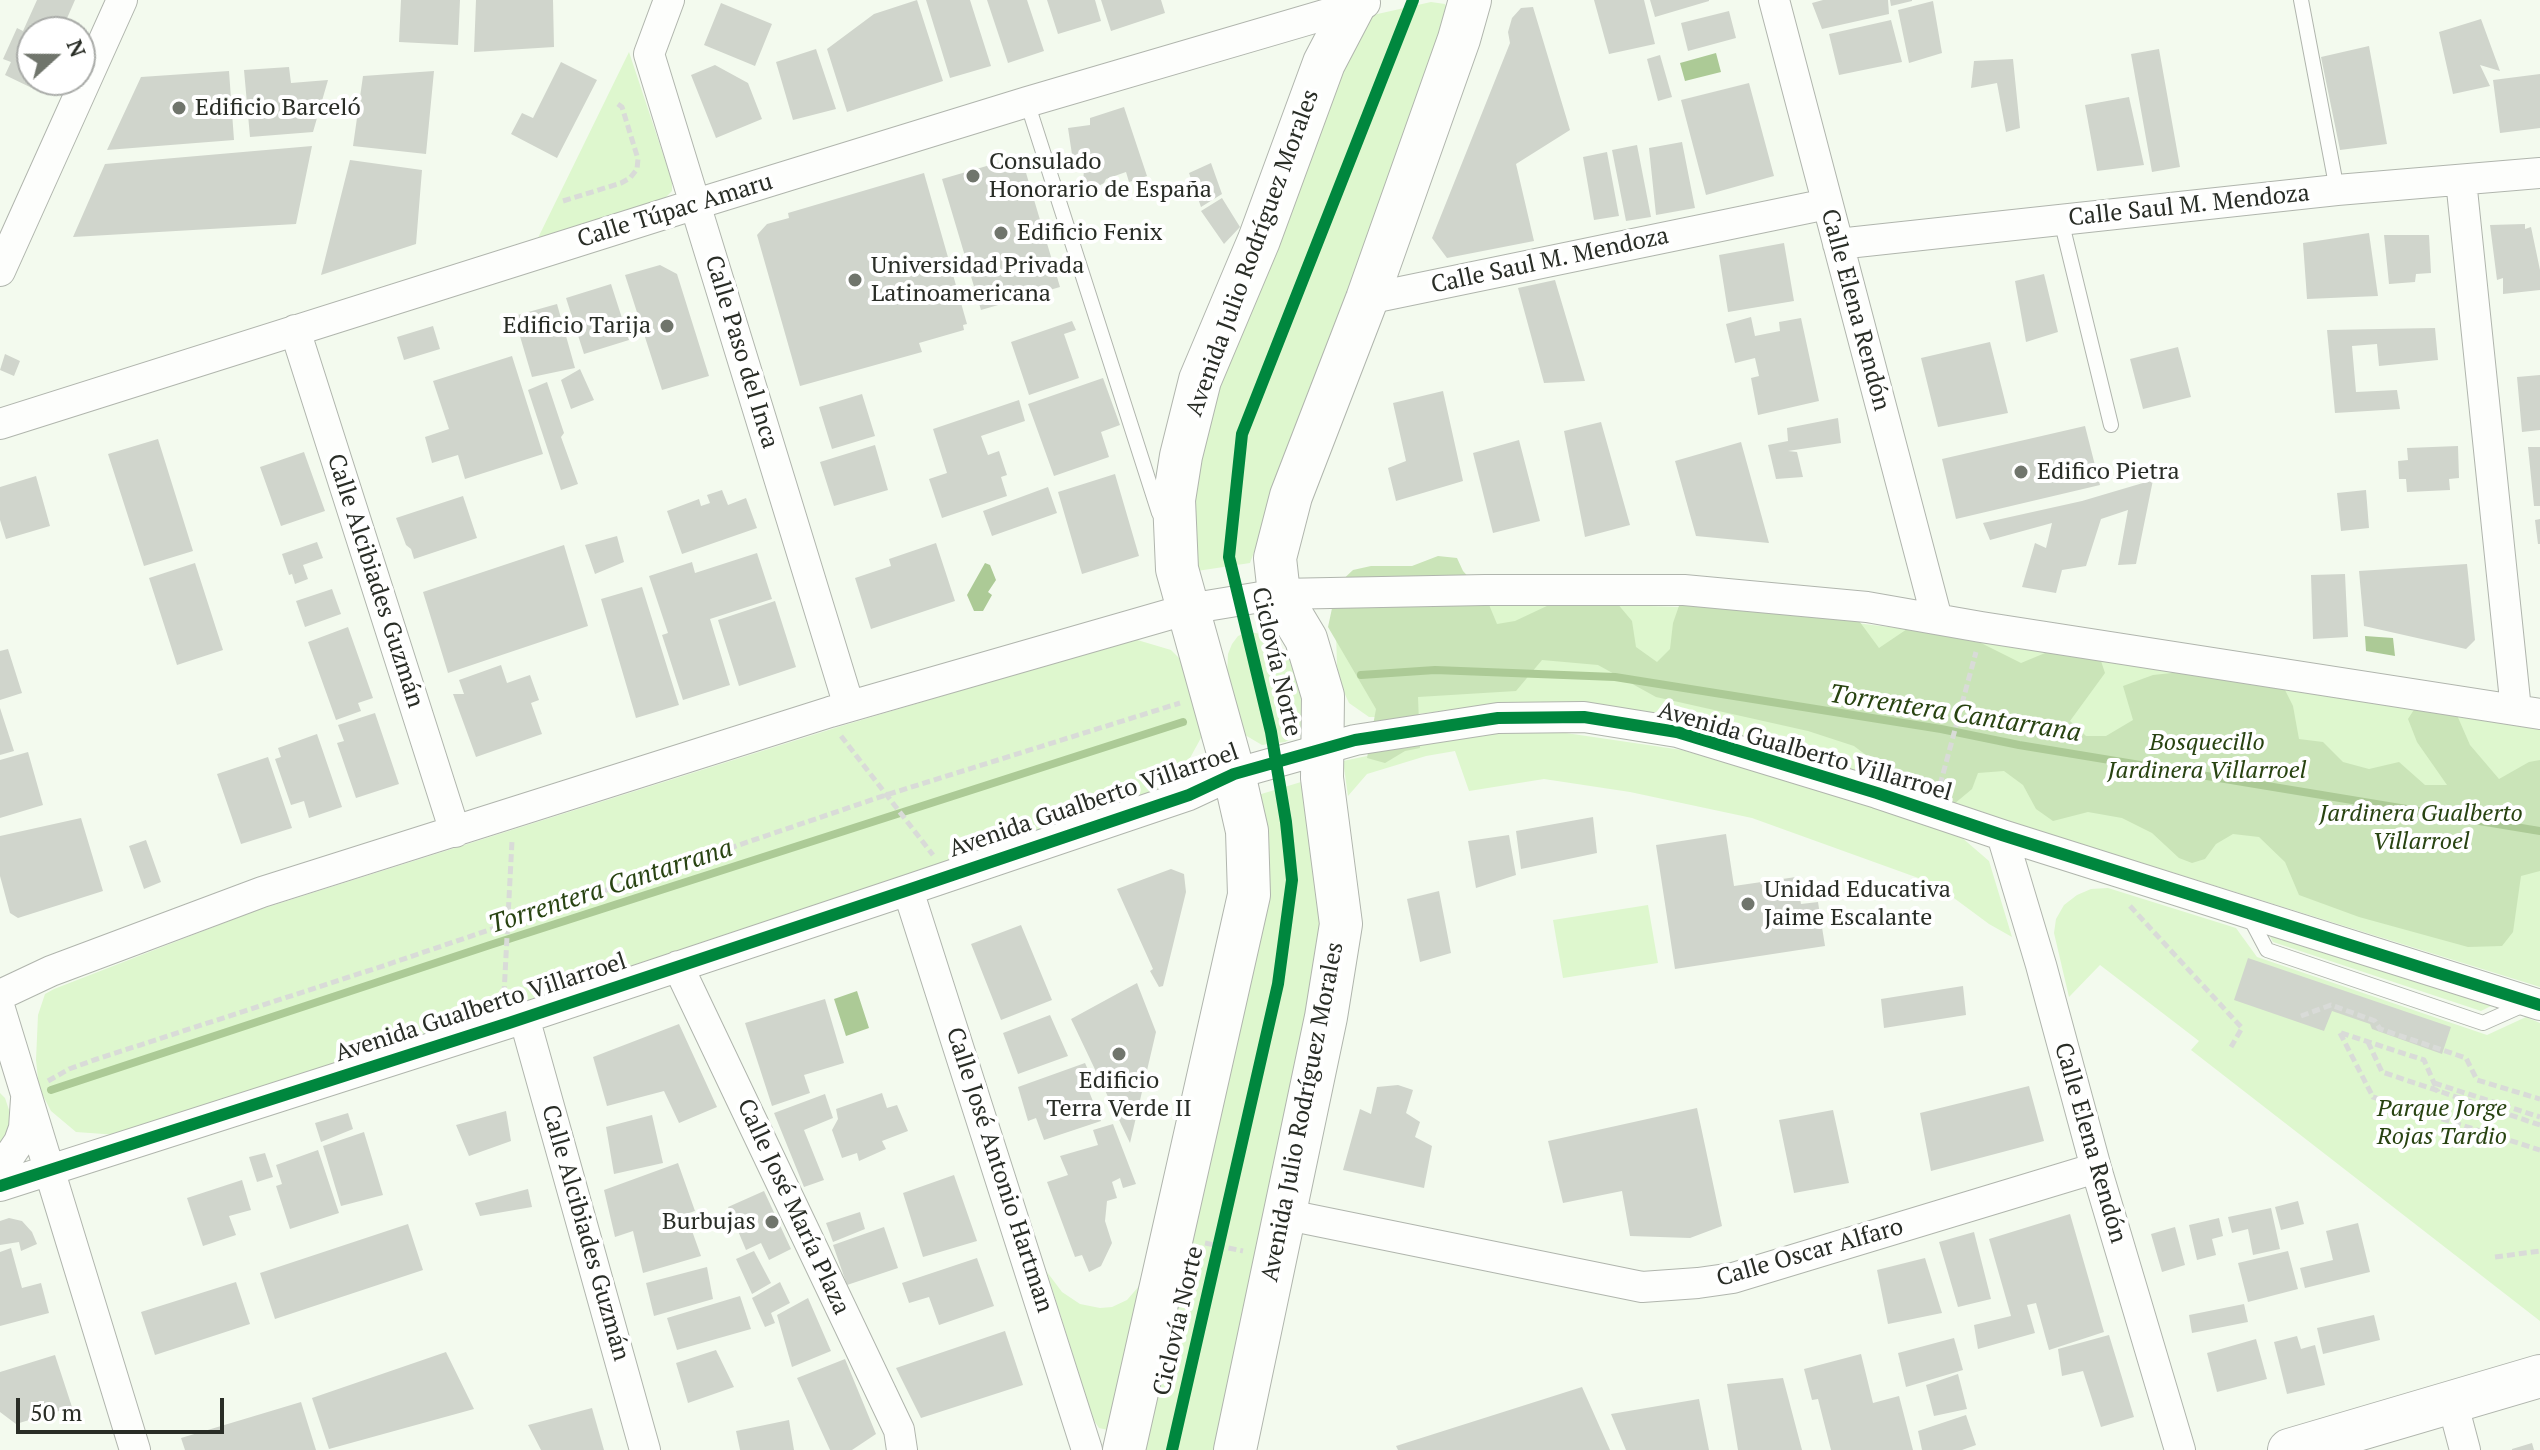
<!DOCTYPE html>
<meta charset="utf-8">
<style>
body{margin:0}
#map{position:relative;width:2540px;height:1450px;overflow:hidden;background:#f3faee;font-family:"PT Serif",serif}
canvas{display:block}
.north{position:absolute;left:16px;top:16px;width:80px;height:80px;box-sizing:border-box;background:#fff;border:2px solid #a9aba8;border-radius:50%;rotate:69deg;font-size:22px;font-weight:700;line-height:32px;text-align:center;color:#292d26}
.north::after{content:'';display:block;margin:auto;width:28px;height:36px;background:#70756c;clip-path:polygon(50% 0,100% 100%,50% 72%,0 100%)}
.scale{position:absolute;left:16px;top:1398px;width:208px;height:36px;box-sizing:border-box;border:4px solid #292d26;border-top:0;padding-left:10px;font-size:24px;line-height:28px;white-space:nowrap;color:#292d26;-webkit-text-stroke:6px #fff;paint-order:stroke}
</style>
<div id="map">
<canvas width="2540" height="1450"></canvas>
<div class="north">N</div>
<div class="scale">50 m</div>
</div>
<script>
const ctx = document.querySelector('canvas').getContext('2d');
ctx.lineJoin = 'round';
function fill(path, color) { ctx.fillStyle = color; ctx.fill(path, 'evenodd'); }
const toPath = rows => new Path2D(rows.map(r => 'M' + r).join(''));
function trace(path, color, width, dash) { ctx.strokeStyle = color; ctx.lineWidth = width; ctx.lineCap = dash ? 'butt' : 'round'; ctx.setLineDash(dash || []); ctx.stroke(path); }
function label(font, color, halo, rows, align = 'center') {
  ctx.font = font + ' "PT Serif",serif'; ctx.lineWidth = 8; ctx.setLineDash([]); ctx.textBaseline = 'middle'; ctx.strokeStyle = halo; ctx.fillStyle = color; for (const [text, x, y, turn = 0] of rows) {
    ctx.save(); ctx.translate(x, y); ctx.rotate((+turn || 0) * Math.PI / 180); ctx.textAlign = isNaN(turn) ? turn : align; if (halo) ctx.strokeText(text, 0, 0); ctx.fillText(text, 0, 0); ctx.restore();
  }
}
fill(toPath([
 [1431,2,1445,4,1451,19,1250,563,1197,571,1187,493,1200,436,1345,56,1373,15],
 [629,52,672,181,672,191,663,200,537,240],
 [1589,604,1740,609,1947,634,2540,728,2540,987,1706,727,1498,704,1394,717,1369,717,1349,703,1342,688,1337,666,1336,632,1460,606],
 [1248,632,1269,635,1296,663,1304,677,1304,726,1296,736,1285,742,1262,745,1245,735,1227,675,1228,654,1232,644,1238,636],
 [1134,639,1171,650,1187,666,1202,736,1190,758,1176,774,1150,795,118,1135,76,1132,51,1111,39,1088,36,1060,38,1015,45,994,54,989,252,912,838,727],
 [1485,731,1566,733,1682,750,1797,783,1960,836,1989,861,2012,937,1989,924,1935,884,1752,818,1630,792,1544,779,1469,791,1455,751,1426,756,1367,774,1348,796,1343,761],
 [1311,779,1323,935,1221,1450,1142,1450,1258,795],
 [2108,888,2236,928,2257,957,2487,1035,2526,1017,2540,1023,2540,1321,2191,1050,2199,1041,2100,965,2069,997,2054,933,2056,919,2064,905,2077,895,2091,889],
 [1648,905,1658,963,1563,978,1553,920],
 [2267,931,2495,1004,2481,1011,2273,942],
 [0,1093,5,1098,11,1116,7,1137,0,1148],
 [1047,1272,1062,1292,1080,1304,1100,1308,1112,1307,1127,1300,1146,1278,1108,1430,1099,1428,1093,1419]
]), '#def7ce');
fill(toPath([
 [1438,556,1457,558,1463,571,1485,595,1497,624,1515,621,1566,597,1611,596,1632,621,1636,647,1657,662,1670,649,1673,623,1681,600,1854,614,1879,648,1916,623,1951,628,2021,663,2062,646,2098,652,2105,673,2070,721,2086,736,2106,736,2133,720,2123,686,2153,675,2190,671,2283,686,2293,706,2299,739,2323,742,2343,762,2369,769,2399,762,2425,785,2447,785,2417,742,2408,719,2419,702,2453,706,2470,745,2499,779,2529,762,2540,760,2540,871,2521,876,2513,932,2502,946,2468,947,2359,917,2299,895,2285,862,2259,837,2233,834,2216,844,2205,859,2192,863,2179,858,2152,833,2122,818,2088,812,2053,821,2036,809,2023,785,2004,771,1978,773,1972,789,1948,809,1902,794,1874,761,1854,746,1808,731,1656,697,1598,665,1542,660,1516,691,1418,697,1420,748,1405,751,1385,763,1367,758,1376,709,1328,627,1337,585,1353,570,1371,566,1412,566]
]), '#cae4b8');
fill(toPath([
 [1716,53,1721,72,1685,81,1680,63],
 [985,563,990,565,996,580,988,592,992,595,983,611,974,611,967,595],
 [2365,636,2393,638,2395,656,2366,651],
 [857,991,869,1028,846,1036,834,999]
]), '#acca96');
trace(toPath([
 [1361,675,1435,670,1615,677,1941,729,2019,745,2540,831],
 [51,1090,490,945,1183,722]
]), '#acca96', 8);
fill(toPath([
 [37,0,75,0,61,32,32,32,32,80,40,80,36,90,5,75,11,62,3,59,17,28,23,31],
 [401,0,460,0,458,45,399,42],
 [476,0,553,0,554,47,474,52],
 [917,0,943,81,847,112,827,49,874,14],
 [926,0,970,0,991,66,950,78],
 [987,0,1027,0,1044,51,1008,63],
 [1047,0,1095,0,1101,21,1058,34],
 [1101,0,1161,0,1165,13,1111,31],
 [1594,0,1644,0,1655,44,1609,54],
 [1650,0,1709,0,1709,1,1655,17],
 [1823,0,1888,0,1889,14,1822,29,1812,3],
 [1890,0,1912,0,1912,1,1891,6],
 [1933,1,1942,53,1909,63,1898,10],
 [721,3,772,24,755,66,704,45],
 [1533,7,1570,130,1516,164,1534,241,1447,258,1432,238,1510,43,1508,32,1512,18,1521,8],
 [1729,11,1736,38,1688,51,1681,23],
 [2481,19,2500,71,2480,65,2490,86,2453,94,2439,32],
 [1891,20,1902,62,1839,75,1829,34],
 [2369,46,2387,144,2340,150,2321,57],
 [816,49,836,109,793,120,776,62],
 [2159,49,2180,167,2152,172,2131,54],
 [1660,55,1672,97,1658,101,1647,59],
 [2013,59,2020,128,2006,132,1997,83,1971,88,1974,61],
 [561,62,597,80,557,158,511,134,522,113,533,118],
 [715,65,748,83,762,119,716,138,691,75],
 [289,67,291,83,328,80,313,132,250,137,244,70],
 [229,71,234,140,107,150,141,77],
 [434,71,426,154,353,146,363,76],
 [2540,74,2540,128,2500,133,2493,80],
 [1749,83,1774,176,1706,195,1681,100],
 [2129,97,2144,165,2097,171,2085,105],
 [1124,107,1147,176,1129,182,1126,172,1106,179,1104,183,1093,189,1083,182,1084,170,1073,161,1068,128,1090,125,1090,118],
 [1682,142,1695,208,1656,215,1649,148],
 [1637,145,1651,217,1626,221,1612,150],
 [312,146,296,224,73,237,105,164],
 [1607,152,1619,216,1594,220,1583,157],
 [1021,156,1060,287,981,310,942,179],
 [350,160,422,170,416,244,321,275],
 [1211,163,1222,194,1201,207,1189,173],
 [924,173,967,324,963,325,964,330,919,343,922,352,800,386,757,235,767,224,789,218,788,213],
 [1222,198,1240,227,1224,244,1201,211],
 [2525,224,2525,229,2531,227,2540,270,2540,290,2503,294,2503,278,2497,280,2490,225],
 [2369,233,2378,296,2307,299,2303,243],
 [2384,235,2429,235,2431,273,2416,274,2415,282,2389,284],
 [1784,243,1794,301,1728,312,1719,255],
 [660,265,677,274,709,376,662,390,625,275],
 [2044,274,2058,332,2026,342,2015,281],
 [1555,280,1585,381,1544,383,1518,288],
 [611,284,629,340,584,354,566,298],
 [557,304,575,368,532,377,514,316],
 [1751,317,1755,336,1780,331,1779,322,1801,318,1819,401,1758,415,1751,378,1759,376,1755,358,1735,363,1726,324],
 [1072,321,1076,330,1064,334,1079,378,1029,395,1011,342],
 [433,326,440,349,404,360,397,337],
 [2435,328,2438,360,2379,366,2377,344,2352,346,2356,392,2397,390,2400,409,2335,413,2327,330],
 [1990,342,2008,413,1938,427,1921,358],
 [2178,347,2191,397,2143,409,2130,359],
 [5,354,20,361,14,376,0,370],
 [512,356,543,454,465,479,458,455,432,463,425,437,449,429,433,381],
 [580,369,594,400,571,409,561,380],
 [2540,375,2540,430,2522,432,2517,377],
 [1103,378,1120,425,1101,432,1109,457,1054,476,1028,404],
 [547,382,564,433,561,437,578,484,561,490,528,390],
 [1443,391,1463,481,1396,501,1388,468,1406,461,1393,403],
 [862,394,875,436,832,449,819,407],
 [1019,400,1025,421,981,436,988,455,999,451,1007,475,1001,477,1007,496,942,518,929,479,947,473,933,429],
 [1838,418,1841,443,1788,451,1797,452,1803,477,1776,479,1768,445,1788,441,1787,428],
 [1601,422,1630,525,1585,537,1564,431],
 [2085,426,2100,485,1956,519,1942,459],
 [158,439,193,551,144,566,108,454],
 [1519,440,1540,521,1493,533,1473,453],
 [1741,442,1769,543,1696,536,1675,461],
 [875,445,888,490,834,506,820,462],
 [2458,446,2459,478,2449,479,2450,490,2407,492,2406,479,2399,479,2398,461,2408,460,2407,448],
 [2528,447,2540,447,2540,506,2534,506],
 [304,452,325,511,281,526,260,467],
 [1115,474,1139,556,1082,574,1058,492],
 [36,476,50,526,6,539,0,520,0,487],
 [2153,480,2136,564,2118,565,2128,510,2101,519,2086,566,2062,570,2056,593,2022,587,2035,543,2046,548,2052,523,1990,540,1983,523,2082,501],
 [1048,487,1057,513,992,536,983,511],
 [722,490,728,505,746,498,757,528,682,554,667,511,699,499,701,506,710,503,707,495],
 [2366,490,2369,528,2341,531,2337,493],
 [463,496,477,538,414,559,411,549,406,545,396,518],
 [2540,519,2540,544,2538,544,2535,520],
 [617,536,624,562,595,574,585,545],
 [317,542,323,558,303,565,308,579,295,584,292,574,289,575,282,554],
 [936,543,955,601,871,629,855,578,891,566,889,559],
 [564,545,588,626,448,673,423,592],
 [757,553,772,599,710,619,730,685,683,700,662,635,668,633,649,576,692,562,695,573],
 [195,563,223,650,177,665,149,578],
 [2467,564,2475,640,2466,649,2364,626,2359,571],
 [2345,574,2348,637,2313,639,2311,575],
 [642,587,679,705,636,718,601,599],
 [332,589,341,614,305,627,296,601],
 [775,601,796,667,739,686,718,620],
 [348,627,373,698,358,703,361,711,336,720,308,642],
 [8,649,22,693,0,700,0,651],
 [501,665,507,683,530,675,539,700,531,703,542,734,476,757,453,694,464,694,459,680],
 [0,708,14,751,0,755],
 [375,713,399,784,356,798,337,743,344,741,338,725],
 [317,734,342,807,309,818,304,801,291,805,275,759,281,757,278,748],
 [28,752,43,805,0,818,0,760],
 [268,757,292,828,241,844,217,774],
 [1593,817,1597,853,1521,869,1516,831],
 [81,818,103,891,18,918,10,913,0,876,0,836],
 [1726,834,1734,886,1796,877,1801,904,1818,902,1825,946,1675,969,1656,845],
 [1509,835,1516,875,1476,888,1468,841],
 [146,840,161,882,144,889,129,846],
 [1171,869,1184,874,1186,892,1163,986,1159,987,1150,971,1153,969,1117,889],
 [1439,891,1451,953,1420,962,1407,899],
 [1021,925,1052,1000,1001,1020,971,944],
 [2248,958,2451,1027,2442,1054,2372,1029,2370,1024,2332,1011,2324,1031,2234,1000],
 [1137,983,1156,1032,1130,1143,1071,1019],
 [1963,986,1966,1015,1884,1028,1881,999],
 [825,999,844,1063,804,1075,810,1093,772,1106,745,1023],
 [1050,1015,1068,1056,1018,1074,1003,1033],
 [679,1024,717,1107,679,1123,664,1091,607,1106,593,1057],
 [1085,1063,1093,1081,1086,1084,1101,1121,1044,1140,1036,1118,1028,1121,1018,1087],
 [1398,1085,1413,1090,1406,1113,1420,1122,1415,1137,1432,1146,1424,1188,1343,1170,1360,1109,1371,1114,1377,1087],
 [2029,1086,2044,1141,1931,1171,1920,1113],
 [882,1093,887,1108,897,1105,908,1131,882,1141,886,1149,859,1161,857,1153,842,1158,832,1130,838,1119,836,1109],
 [825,1094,833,1118,804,1130,824,1180,804,1187,774,1113],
 [1697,1108,1722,1226,1690,1238,1630,1236,1622,1191,1563,1203,1548,1141],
 [1833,1110,1849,1183,1794,1193,1779,1120],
 [506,1111,511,1141,469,1156,456,1125],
 [348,1113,353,1129,321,1142,315,1123],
 [652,1115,663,1163,614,1174,606,1127],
 [1113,1124,1136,1184,1123,1188,1120,1178,1112,1182,1117,1198,1107,1201,1105,1221,1112,1243,1101,1266,1089,1272,1082,1255,1075,1257,1047,1182,1068,1175,1060,1156,1098,1145,1093,1130],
 [364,1132,383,1195,341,1206,323,1146],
 [318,1150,339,1213,290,1229,276,1186,282,1184,276,1165],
 [265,1153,273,1177,257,1182,249,1157],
 [678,1163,695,1211,686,1214,701,1256,643,1273,633,1231,615,1237,604,1190],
 [954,1175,977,1241,923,1257,903,1193],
 [242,1180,251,1210,229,1216,236,1235,203,1246,187,1198],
 [528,1189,532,1207,480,1216,475,1203],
 [764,1191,791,1249,769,1260,761,1243,746,1250,728,1207],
 [2298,1201,2304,1224,2281,1230,2275,1207],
 [2271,1208,2280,1249,2253,1255,2248,1229,2232,1233,2228,1217],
 [860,1212,865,1229,833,1242,826,1223],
 [2070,1214,2104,1332,2049,1350,2036,1303,2027,1305,2035,1333,1978,1349,1974,1325,2011,1316,1989,1239],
 [9,1218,22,1221,32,1232,37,1244,21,1251,19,1242,0,1245,0,1221],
 [2219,1218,2223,1236,2212,1239,2216,1255,2197,1260,2189,1225],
 [2358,1223,2370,1272,2305,1288,2300,1268,2333,1260,2326,1231],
 [408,1224,423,1270,275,1319,260,1273],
 [884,1227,898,1268,847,1285,833,1245],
 [2175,1227,2185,1265,2162,1272,2151,1234],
 [1974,1232,1991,1299,1958,1307,1939,1242],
 [11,1248,22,1288,41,1283,49,1313,0,1326,0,1252],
 [754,1251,771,1283,752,1294,736,1259],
 [2288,1251,2298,1289,2248,1302,2238,1263],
 [977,1258,994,1306,939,1325,929,1297,909,1303,902,1283],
 [1925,1258,1942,1313,1888,1324,1877,1270],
 [707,1267,713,1299,654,1316,646,1283],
 [236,1282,250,1324,155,1355,141,1312],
 [780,1282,790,1303,771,1313,775,1323,765,1327,752,1298],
 [740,1296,751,1329,677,1350,667,1318],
 [808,1298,831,1351,792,1367,777,1315],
 [2244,1304,2248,1322,2192,1333,2189,1315],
 [2374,1315,2380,1340,2323,1354,2317,1328],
 [1005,1331,1023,1385,921,1418,896,1368],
 [2109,1335,2134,1417,2101,1427,2083,1371,2062,1376,2058,1349],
 [2297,1336,2301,1349,2315,1345,2325,1385,2287,1394,2274,1342],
 [1954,1338,1963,1370,1906,1387,1898,1353],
 [2256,1339,2267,1379,2217,1392,2207,1353],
 [716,1350,734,1387,688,1403,676,1363],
 [446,1352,474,1409,329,1449,312,1398],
 [1861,1354,1873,1403,1899,1396,1913,1450,1831,1450,1818,1399,1812,1400,1804,1369],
 [55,1355,72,1407,16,1424,0,1412,0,1372],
 [845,1359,876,1434,852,1450,830,1450,797,1378],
 [1958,1374,1967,1409,1934,1416,1926,1385],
 [1783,1378,1802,1450,1738,1450,1727,1384],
 [1582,1387,1610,1450,1398,1450,1396,1446],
 [1699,1399,1709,1450,1626,1450,1611,1414],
 [301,1402,316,1450,185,1450,181,1438],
 [592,1408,604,1450,541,1450,528,1425],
 [1966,1415,1976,1445,1962,1450,1922,1450,1918,1431],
 [789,1420,794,1450,740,1450,736,1431],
 [2532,1443,2534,1450,2512,1450,2512,1449]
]), '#d0d5cc');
const service = toPath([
 [2301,0,2337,190],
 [1027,102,1159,513],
 [2061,220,2111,425],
 [2249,916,2267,950,2483,1023,2528,1003]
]);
const minor = toPath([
 [669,0,649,54,849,706],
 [1774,0,1937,619],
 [2461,180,2516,710],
 [1838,244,2337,190,2540,173],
 [0,271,122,0],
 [1367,299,1827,204],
 [295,330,455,832],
 [0,424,696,204,1027,102,1365,3],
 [2002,835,2041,965,2096,1168,2180,1450],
 [908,890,1087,1450],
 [678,966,899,1430,902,1450],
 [0,995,51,971,262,892,830,712,1188,609,1279,594,1485,590,1684,590,1867,607,1981,627,2540,714],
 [0,1009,135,1450],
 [524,1017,645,1450],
 [0,1170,19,1142,24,1128,26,1099],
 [0,1186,509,1023,908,890,1189,795,1234,774,1355,740,1498,718,1584,717,1677,732,1877,793,2002,835,2540,1005],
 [1283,1214,1642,1287,1698,1283,1733,1278,2096,1168],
 [2452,1401,2465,1450]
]);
const secondary = toPath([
 [1124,1450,1249,895,1247,831,1234,774,1177,569,1174,500,1181,456,1200,380,1259,240,1324,63,1357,0],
 [1235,1450,1326,1017,1341,924,1322,778,1323,696,1306,639,1279,594,1275,558,1291,496,1367,299,1459,39,1470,0],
 [2289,1450,2540,1376]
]);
trace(service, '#b0b5ad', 16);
trace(minor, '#b0b5ad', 32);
trace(secondary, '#b0b5ad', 44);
trace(toPath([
 [563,201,621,183,630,178,637,169,638,159,622,107,615,102],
 [841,736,933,855],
 [1940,785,1976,652],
 [2130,906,2242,1028,2231,1047],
 [504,994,512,841],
 [2301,1016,2331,1005,2375,1021,2380,1029,2466,1058,2477,1080,2540,1099],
 [2340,1033,2373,1097,2540,1150],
 [2341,1033,2424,1060,2438,1092],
 [2368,1042,2382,1072,2540,1125],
 [48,1081,69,1069,94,1060,386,965,886,795,1180,703],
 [2434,1083,2540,1117],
 [1205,1243,1243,1251],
 [2495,1257,2540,1251]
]), '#d9dbd8', 5, [8, 4]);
trace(service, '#fdfefc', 14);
trace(minor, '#fdfefc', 30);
trace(secondary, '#fdfefc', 42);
trace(toPath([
 [0,1186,509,1023,908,890,1189,795,1234,774,1355,740,1498,718,1584,717,1677,732,1877,793,2002,835,2540,1005],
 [1172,1450,1278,984,1292,880,1286,822,1271,732,1229,557,1242,434,1413,0]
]), '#00873e', 12);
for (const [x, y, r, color] of [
 [179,108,8,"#70756c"],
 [973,176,8,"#70756c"],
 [1001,233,8,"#70756c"],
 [855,280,8,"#70756c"],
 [667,326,8,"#70756c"],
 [2021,472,8,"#70756c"],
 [1748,904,8,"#70756c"],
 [1119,1054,8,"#70756c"],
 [772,1222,8,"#70756c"]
]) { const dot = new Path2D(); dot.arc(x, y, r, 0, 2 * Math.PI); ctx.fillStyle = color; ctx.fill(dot); trace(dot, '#fff', 3); }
label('24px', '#292d26', '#fff', [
 ["Edificio Barceló",195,108],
 ["Consulado",989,162],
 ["Honorario de España",989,190],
 ["Edificio Fenix",1017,233],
 ["Universidad Privada",871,266],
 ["Latinoamericana",871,294],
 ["Edificio Tarija",651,326,"right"],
 ["Edifico Pietra",2037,472],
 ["Unidad Educativa",1764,890],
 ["Jaime Escalante",1764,918],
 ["Edificio",1119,1081,"center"],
 ["Terra Verde II",1119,1109,"center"],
 ["Burbujas",756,1222,"right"]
], 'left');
label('24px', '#292d26', '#fff', [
 ["Calle Saul M. Mendoza",2189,206,-6],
 ["Calle Túpac Amaru",675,211,-17],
 ["Avenida Julio Rodríguez Morales",1253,253,-70],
 ["Calle Saul M. Mendoza",1550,261,-12],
 ["Calle Elena Rendón",1855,310,75],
 ["Calle Paso del Inca",741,352,73],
 ["Calle Alcibiades Guzmán",375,581,72],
 ["Ciclovía Norte",1276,662,77],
 ["Avenida Gualberto Villarroel",1805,752,16],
 ["Avenida Gualberto Villarroel",1094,801,-19],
 ["Avenida Gualberto Villarroel",481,1008,-18],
 ["Avenida Julio Rodríguez Morales",1303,1112,-79],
 ["Calle Elena Rendón",2090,1143,74],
 ["Calle José Antonio Hartman",999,1170,72],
 ["Calle José María Plaza",793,1207,65],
 ["Calle Alcibiades Guzmán",585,1233,74],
 ["Calle Oscar Alfaro",1810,1253,-16],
 ["Ciclovía Norte",1179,1321,-77]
]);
label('italic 24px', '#284311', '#fff', [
 ["Bosquecillo",2207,743],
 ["Jardinera Villarroel",2207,771],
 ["Jardinera Gualberto",2421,814],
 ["Villarroel",2421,842],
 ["Parque Jorge",2442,1109],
 ["Rojas Tardio",2442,1137]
]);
label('italic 26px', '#284311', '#fff', [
 ["Torrentera Cantarrana",1955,714,9],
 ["Torrentera Cantarrana",611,887,-18]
]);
</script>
